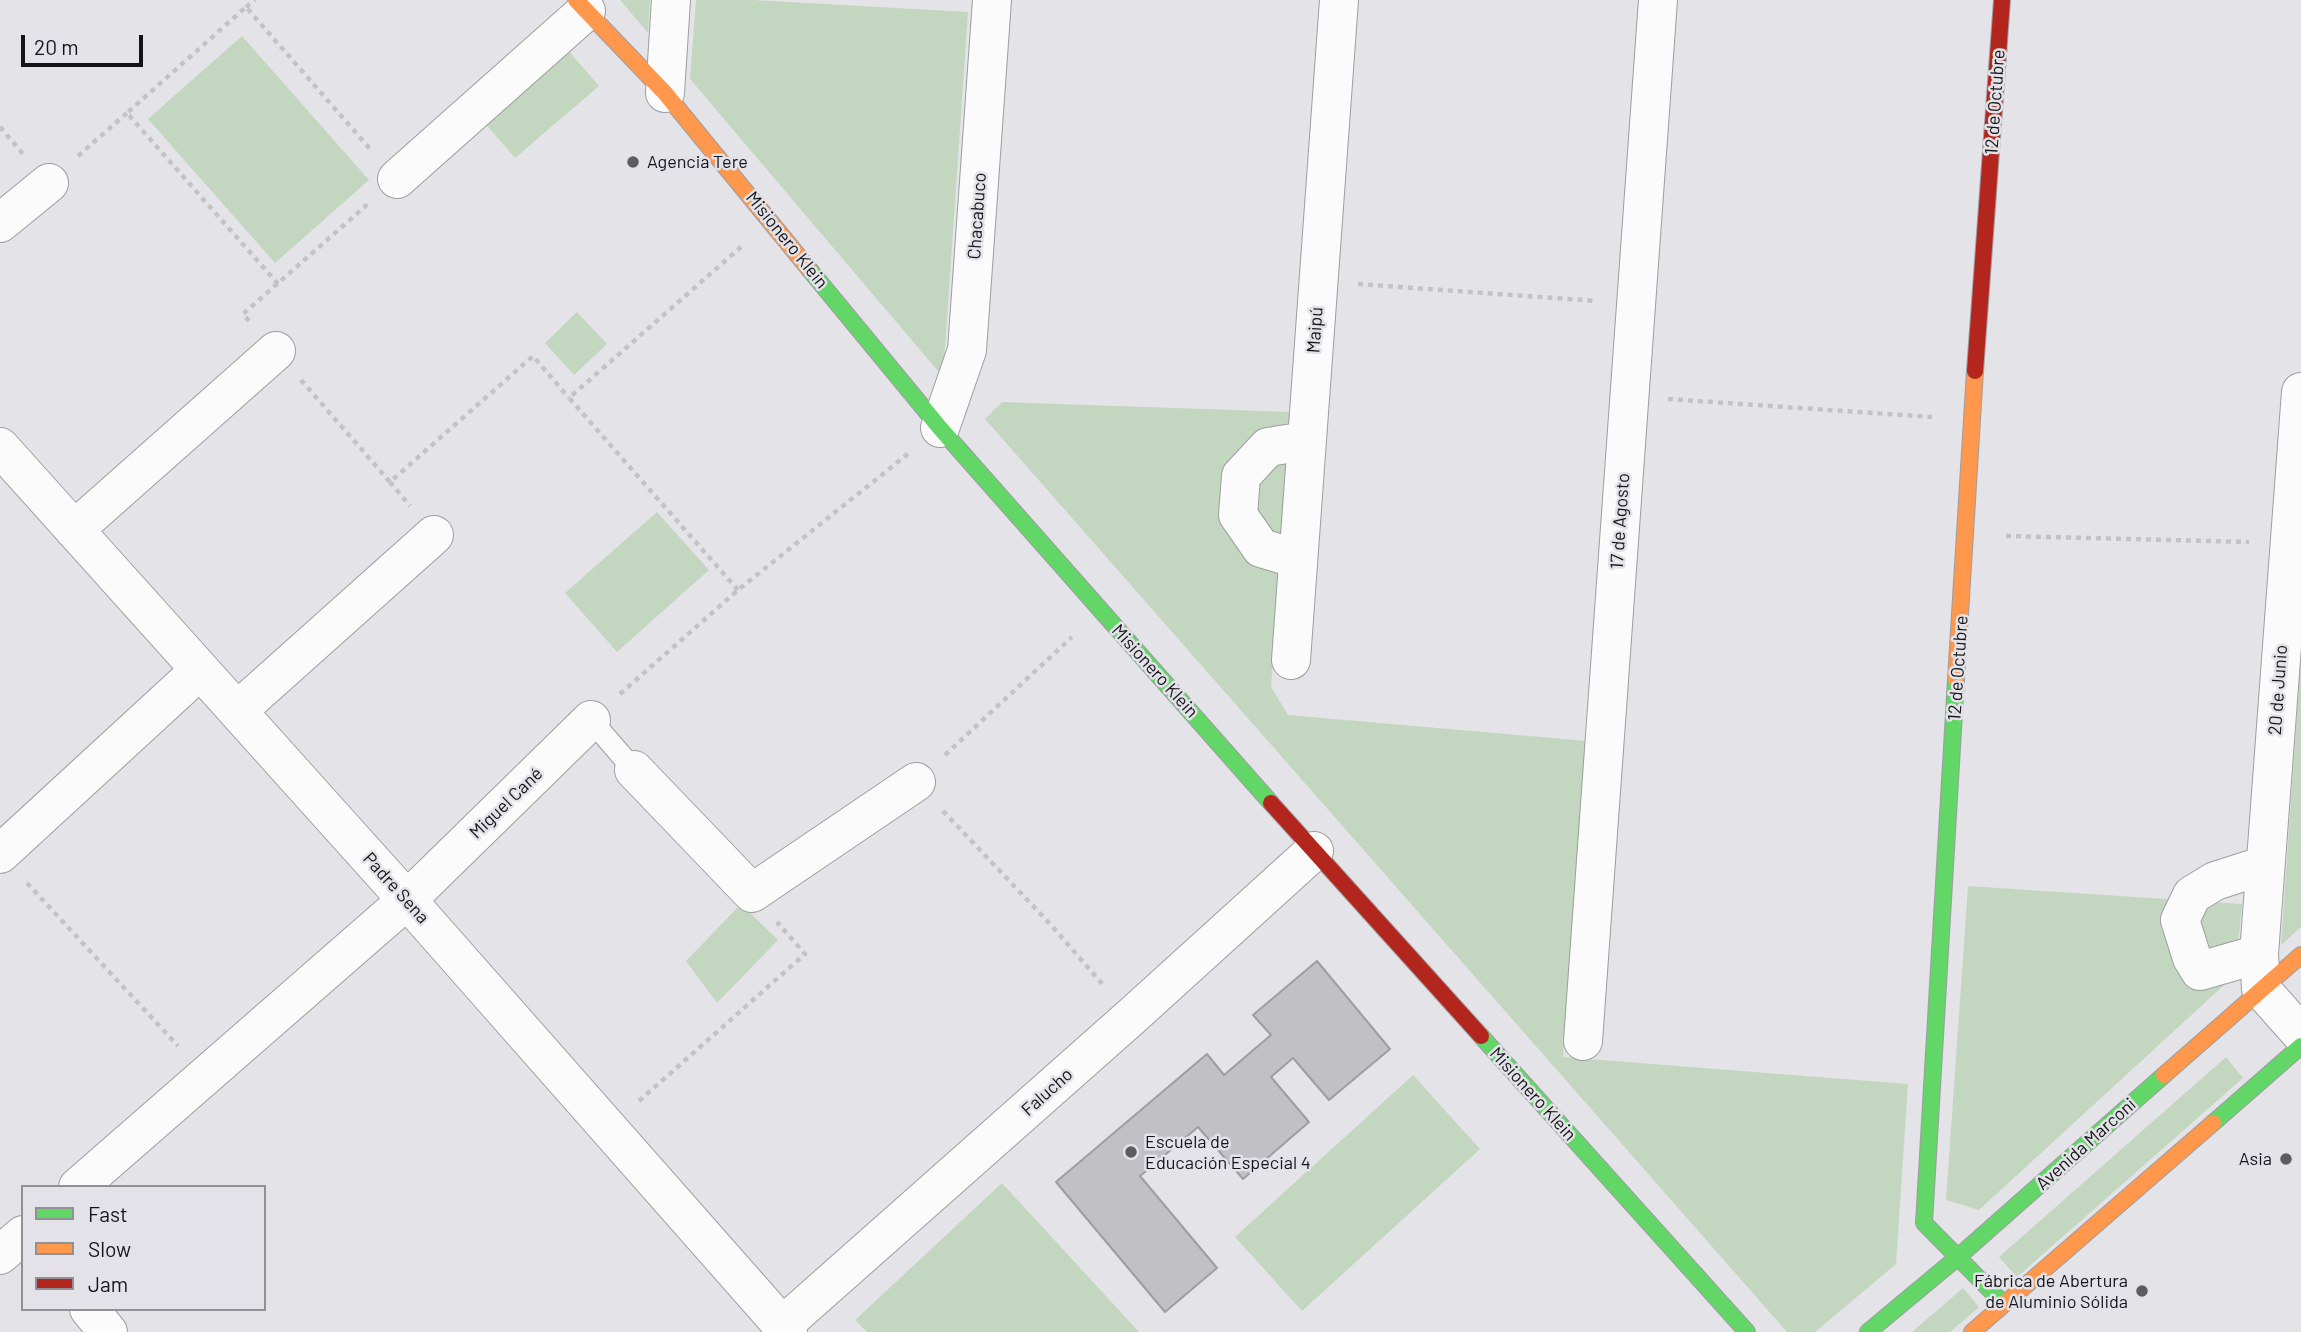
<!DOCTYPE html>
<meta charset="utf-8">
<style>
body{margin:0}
#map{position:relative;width:2301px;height:1332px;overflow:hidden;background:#e4e3e8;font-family:Barlow,sans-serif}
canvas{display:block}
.legend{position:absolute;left:21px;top:1185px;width:245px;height:126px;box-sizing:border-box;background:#e3e2e9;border:2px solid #919095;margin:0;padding:9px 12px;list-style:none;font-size:21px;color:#151517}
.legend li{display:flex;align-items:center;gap:14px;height:35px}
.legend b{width:35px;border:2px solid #919095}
.scale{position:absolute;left:21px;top:35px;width:122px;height:32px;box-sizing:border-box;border:4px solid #151517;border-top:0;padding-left:9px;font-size:21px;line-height:24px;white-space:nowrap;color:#151517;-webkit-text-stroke:5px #e3e2e9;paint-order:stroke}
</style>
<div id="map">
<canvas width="2301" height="1332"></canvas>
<ul class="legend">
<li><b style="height:9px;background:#63d668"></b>Fast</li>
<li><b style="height:9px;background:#ff974d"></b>Slow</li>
<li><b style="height:9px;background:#b3261e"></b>Jam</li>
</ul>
<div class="scale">20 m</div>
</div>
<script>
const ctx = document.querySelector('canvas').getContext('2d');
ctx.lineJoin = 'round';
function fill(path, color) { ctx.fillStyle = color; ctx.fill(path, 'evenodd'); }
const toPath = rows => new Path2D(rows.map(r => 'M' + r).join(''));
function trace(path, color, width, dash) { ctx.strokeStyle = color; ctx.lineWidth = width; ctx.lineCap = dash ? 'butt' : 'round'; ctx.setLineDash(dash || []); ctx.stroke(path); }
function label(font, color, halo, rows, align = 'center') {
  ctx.font = font + ' Barlow,sans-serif'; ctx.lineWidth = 5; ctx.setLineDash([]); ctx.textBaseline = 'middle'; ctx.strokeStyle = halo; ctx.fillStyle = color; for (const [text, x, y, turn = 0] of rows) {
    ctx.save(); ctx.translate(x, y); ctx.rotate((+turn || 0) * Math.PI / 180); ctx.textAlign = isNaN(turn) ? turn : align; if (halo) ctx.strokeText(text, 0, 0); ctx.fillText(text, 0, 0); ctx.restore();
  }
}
fill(toPath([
 [620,0,650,0,648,33],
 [696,0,753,0,968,12,943,377,690,79],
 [242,36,369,180,275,263,148,119],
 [567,49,599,86,515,158,483,121],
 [577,312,607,344,574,375,545,343],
 [1002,402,1291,412,1271,687,1288,715,1587,741,1563,1057,1908,1084,1896,1264,1815,1332,1787,1332,985,419],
 [657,512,709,570,617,652,565,593],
 [2301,655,2301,927,2281,945],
 [1968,886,2242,904,2235,975,1979,1210,1946,1200],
 [741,904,778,940,717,1003,686,961],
 [2226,1057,2243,1078,2017,1277,1999,1257],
 [1413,1075,1480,1149,1302,1311,1235,1237],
 [1002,1183,1139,1332,867,1332,855,1320],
 [1963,1288,1979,1307,1950,1332,1912,1332]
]), '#c3d7c0');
const building = toPath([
 [1317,961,1390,1049,1329,1100,1293,1058,1271,1077,1309,1122,1243,1179,1198,1127,1140,1176,1217,1268,1165,1312,1056,1182,1207,1054,1224,1075,1271,1035,1253,1015,1317,961]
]);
fill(building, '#c1c0c4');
trace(building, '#9e9da0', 2);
const lane = toPath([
 [591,720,634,770]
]);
const street = toPath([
 [665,93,671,0],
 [397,179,586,11],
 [0,223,49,183],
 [2301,392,2259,954,2261,989,2301,1034],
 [940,428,967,350,992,0],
 [0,447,407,900,788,1332],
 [74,530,276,351],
 [1298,559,1261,548,1238,515,1241,476,1268,447,1306,441],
 [1291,660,1339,0],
 [237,711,434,535],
 [634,770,752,893,916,782],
 [0,854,199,671],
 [2259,954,2200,971,2192,958,2180,920,2192,895,2215,881,2265,865],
 [1583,1041,1658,0],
 [78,1187,407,900,591,720],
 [0,1255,23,1235],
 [89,1309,108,1332],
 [781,1332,782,1326,1131,1017,1314,851]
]);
const fast = toPath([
 [809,269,940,428,1271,803],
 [1956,679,1924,1223,2003,1303],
 [1481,1036,1747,1332],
 [2213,1123,2301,1046],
 [1868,1332,1958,1257,2164,1075]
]);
const slow = toPath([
 [576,0,665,93,809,269],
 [1956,679,1975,371],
 [2164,1075,2301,955],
 [1972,1332,2213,1123]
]);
const jam = toPath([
 [1975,371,2002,0],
 [1271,803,1481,1036]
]);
trace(lane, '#9e9da0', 23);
trace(street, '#9e9da0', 40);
trace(fast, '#9e9da0', 18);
trace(slow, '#9e9da0', 18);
trace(jam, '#9e9da0', 18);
trace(toPath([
 [246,7,255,0],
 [0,127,23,154],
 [78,156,127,113],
 [278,284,127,113,246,7,371,150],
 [1358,284,1597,301],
 [249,321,243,314,369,203],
 [301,380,390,482,533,356,569,398],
 [1668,399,1932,417],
 [390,482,410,506],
 [2006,536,2249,542],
 [738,590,569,398,741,247],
 [620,694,738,590,909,453],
 [945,755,1072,637],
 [943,811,1051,925,1105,987],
 [27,883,178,1046],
 [639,1101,805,954,777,922]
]), '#c4c3c4', 4.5, [5, 5]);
trace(lane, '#fbfbfc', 21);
trace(street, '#fbfbfc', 38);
trace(fast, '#63d668', 16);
trace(slow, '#ff974d', 16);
trace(jam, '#b3261e', 16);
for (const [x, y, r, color] of [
 [633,162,7,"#5d5d60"],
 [1131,1152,7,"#5d5d60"],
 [2286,1159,7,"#5d5d60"],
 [2142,1291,7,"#5d5d60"]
]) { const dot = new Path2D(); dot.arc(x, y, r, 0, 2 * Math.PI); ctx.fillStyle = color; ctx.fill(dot); trace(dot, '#e3e2e9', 2.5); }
label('18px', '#151517', '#e3e2e9', [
 ["12 de Octubre",1995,102,-86],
 ["Chacabuco",977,216,-86],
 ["Misionero Klein",787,240,51],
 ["Maipú",1315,330,-86],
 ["17 de Agosto",1620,521,-86],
 ["12 de Octubre",1958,668,-86],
 ["Misionero Klein",1155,671,48],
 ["20 de Junio",2278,690,-86],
 ["Miguel Cané",506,803,-44],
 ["Padre Sena",396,888,48],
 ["Falucho",1047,1092,-42],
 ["Misionero Klein",1533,1094,48],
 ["Avenida Marconi",2086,1144,-42]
]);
label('18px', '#151517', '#e3e2e9', [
 ["Agencia Tere",647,162],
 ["Escuela de",1145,1142],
 ["Educación Especial 4",1145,1163],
 ["Asia",2272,1159,"right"],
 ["Fábrica de Abertura",2128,1281,"right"],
 ["de Aluminio Sólida",2128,1302,"right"]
], 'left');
</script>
